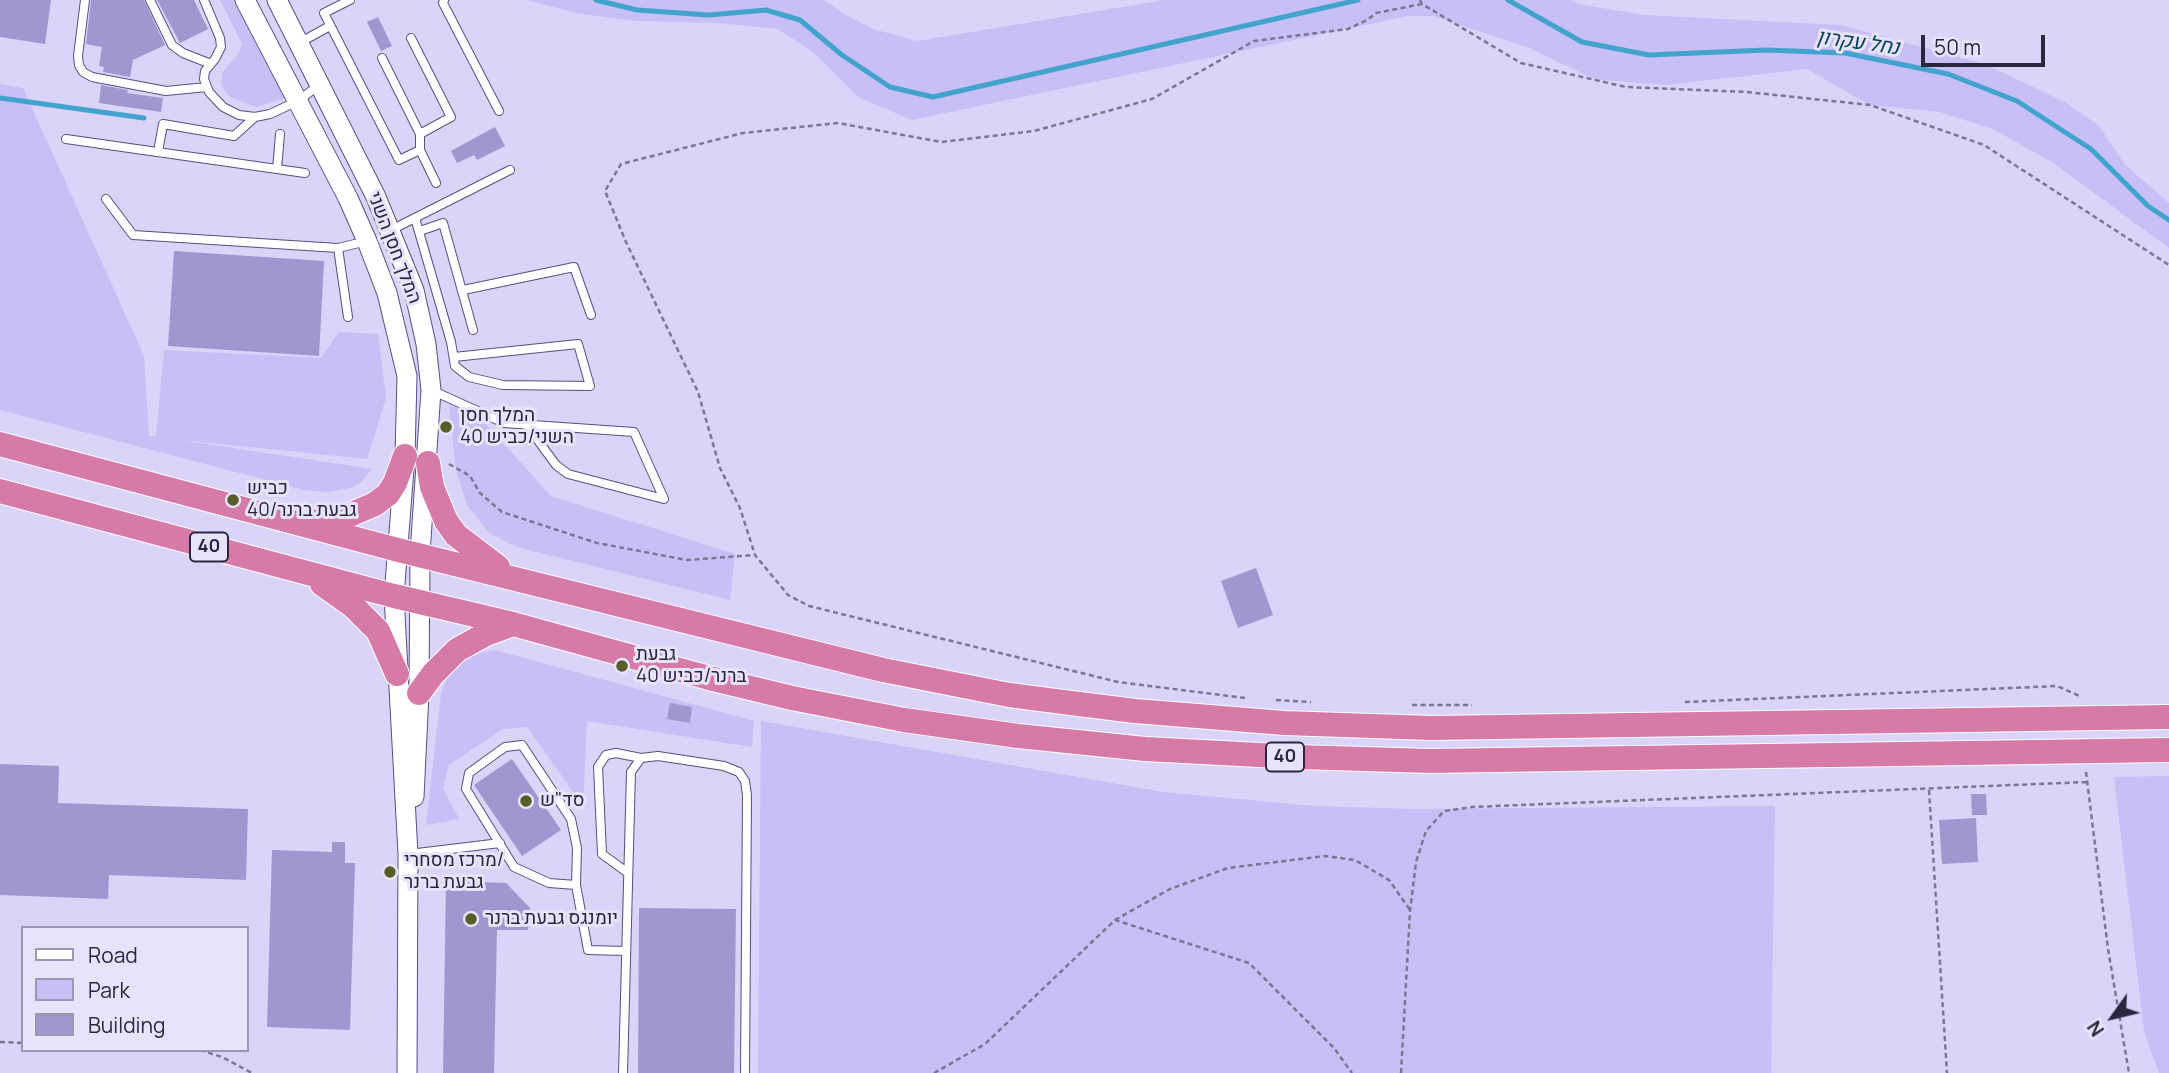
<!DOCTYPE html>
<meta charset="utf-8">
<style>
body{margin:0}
#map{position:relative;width:2169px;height:1073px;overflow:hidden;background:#d9d4f8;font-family:Manrope,sans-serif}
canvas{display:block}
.legend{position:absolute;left:21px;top:926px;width:228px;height:126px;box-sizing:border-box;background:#e6e3fb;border:2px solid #9b97af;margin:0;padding:9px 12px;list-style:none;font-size:21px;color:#2a263d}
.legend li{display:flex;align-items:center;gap:14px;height:35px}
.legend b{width:35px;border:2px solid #9b97af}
.north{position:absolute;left:2078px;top:982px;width:70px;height:70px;-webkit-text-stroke:5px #e6e3fb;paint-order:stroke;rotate:236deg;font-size:19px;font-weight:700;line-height:28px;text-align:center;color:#2a263d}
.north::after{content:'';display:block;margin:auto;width:24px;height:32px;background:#2a263d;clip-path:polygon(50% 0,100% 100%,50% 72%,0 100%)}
.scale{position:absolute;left:1921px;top:35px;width:124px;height:32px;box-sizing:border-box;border:4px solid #2a263d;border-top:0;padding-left:9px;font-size:21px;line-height:24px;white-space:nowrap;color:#2a263d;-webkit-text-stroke:5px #e6e3fb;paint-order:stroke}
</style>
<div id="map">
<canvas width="2169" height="1073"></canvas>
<ul class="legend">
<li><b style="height:9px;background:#fff"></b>Road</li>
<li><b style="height:19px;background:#c7bff6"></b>Park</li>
<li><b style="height:19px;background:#a097d0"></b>Building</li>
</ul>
<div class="north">N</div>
<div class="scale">50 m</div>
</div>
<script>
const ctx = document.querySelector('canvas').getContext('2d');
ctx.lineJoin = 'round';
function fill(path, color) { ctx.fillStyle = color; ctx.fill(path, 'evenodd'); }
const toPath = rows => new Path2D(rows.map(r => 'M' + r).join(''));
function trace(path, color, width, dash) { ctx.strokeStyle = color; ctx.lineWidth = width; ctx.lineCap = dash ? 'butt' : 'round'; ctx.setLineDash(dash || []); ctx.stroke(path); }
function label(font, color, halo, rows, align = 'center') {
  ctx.font = font + ' Manrope,Heebo,sans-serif'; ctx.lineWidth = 6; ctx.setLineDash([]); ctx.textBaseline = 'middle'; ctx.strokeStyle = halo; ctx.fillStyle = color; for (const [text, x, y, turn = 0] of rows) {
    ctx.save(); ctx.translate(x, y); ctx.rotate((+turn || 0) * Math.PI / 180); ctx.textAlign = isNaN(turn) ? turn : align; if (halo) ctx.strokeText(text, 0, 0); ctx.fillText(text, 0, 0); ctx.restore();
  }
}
fill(toPath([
 [220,0,235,0,285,98,256,107,230,97,221,85,222,73,239,53,242,44],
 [527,0,823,0,846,15,873,29,917,41,1165,0,1571,0,1578,4,1644,15,1841,25,1984,64,2065,102,2099,126,2125,165,2169,203,2169,248,2055,164,1995,130,1940,112,1870,105,1807,69,1665,85,1594,79,1527,47,1433,16,1408,16,912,120,858,97,813,52,778,29,718,23,635,21,576,13],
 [0,84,23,88,144,356,149,436,156,436,164,350,321,358,339,332,378,334,386,398,367,459,180,440,372,469,362,481,351,488,328,492,304,490,0,410],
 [449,405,475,412,551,496,735,554,730,600,517,547,489,533,467,505,456,470],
 [495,650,754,721,752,747,587,721,583,806,527,727,503,729,449,765,443,788,459,819,426,825,441,694,450,669,473,654],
 [761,721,1163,792,1315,806,1416,809,1775,806,1771,1073,758,1073],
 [2169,776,2169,1073,2159,1073,2144,1031,2114,777]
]), '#c7bff6');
trace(toPath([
 [596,0,637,10,709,15,766,10,800,20,842,55,890,87,933,97,1358,0],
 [1508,0,1582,42,1649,55,1766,50,1845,53,1948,74,2017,101,2091,149,2148,206,2169,220],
 [0,98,144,118]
]), '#41a3ce', 5);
fill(toPath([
 [0,0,51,0,45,44,0,37],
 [91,0,144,0,165,45,133,60,130,77,103,72,104,67,99,66,102,47,86,44],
 [157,0,194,0,208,29,180,43],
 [378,17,392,46,381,51,367,22],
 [101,85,128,90,127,93,163,98,161,112,99,103],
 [495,127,505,146,477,160,474,155,457,163,451,151],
 [174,251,324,261,319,356,168,346],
 [1256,568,1273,615,1238,628,1221,581],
 [670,703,692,707,690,723,667,719],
 [512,759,561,830,522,856,474,785],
 [0,764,59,766,58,803,248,809,246,880,109,875,108,899,0,895],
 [1971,794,1986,794,1987,815,1972,815],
 [1976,818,1978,862,1942,864,1939,820],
 [332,842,345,842,345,863,355,863,350,1030,267,1027,272,850,332,852],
 [446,881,506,883,530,908,528,930,497,930,494,1073,443,1073],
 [639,908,736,909,734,1073,638,1073]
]), '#a097d0');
const service = toPath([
 [85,0,78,56,79,65,83,72,92,77,166,91,207,87],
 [150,0,172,45,183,53,211,64],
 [204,0,220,38,221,47,215,59,205,71,204,79,209,92,223,107,239,115,255,117,270,114,298,101,319,85],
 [350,0,324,13,399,160,420,150],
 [444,0,443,3,499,111],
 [411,38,451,117,420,134],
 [299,43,330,26],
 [382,58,420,134,420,150,436,183],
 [66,139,305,173],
 [158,152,163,124,234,136,255,117],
 [277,169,280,134],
 [106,199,133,235,338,248,367,241],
 [415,218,451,342,455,366,469,377,503,385,590,386,578,344,454,357],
 [391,230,510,170],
 [420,231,443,223,473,330],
 [338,248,348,317],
 [463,290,574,267,591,315],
 [431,390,504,423,634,432,664,499,568,474,556,465,526,424],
 [522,745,571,819,577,848,576,885,549,883,514,867,466,789,469,773,505,747,522,745],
 [409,854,500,843],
 [628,873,602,854,598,767,606,755,616,753,641,758],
 [576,885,588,950,626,951],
 [623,1073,631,772,641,758,658,756,724,766,739,772,745,781,747,795,745,1073]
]);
const tertiary = toPath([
 [245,0,348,198,367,241,387,293,407,376,405,456,394,596,408,854,407,1073],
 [277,0,376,197,414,290,426,344,431,390,420,554,419,693,414,797]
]);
const trunk = toPath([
 [0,444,398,550,883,670,1009,695,1071,703,1135,711,1284,723,1431,728,2169,717],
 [428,463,432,487,446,521,456,535,498,567],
 [0,491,394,596,513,624,709,678,792,698,904,720,1018,736,1145,749,1297,757,1430,761,2169,750],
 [311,522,345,517,375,504,388,494,395,483,405,456],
 [322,584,353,606,378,631,397,674],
 [419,693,433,674,457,650,486,634,513,624]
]);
trace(service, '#584e82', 10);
trace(tertiary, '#584e82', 21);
trace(trunk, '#fff', 26);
trace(toPath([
 [1420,0,1422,4,1521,63,1626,87,1747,92,1870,105,1984,145,2169,265],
 [449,464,470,476,480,493,502,512,597,543,687,560,755,555],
 [1245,698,1118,682,809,606,788,595,755,555,740,508,720,468,698,392,626,242,605,191,621,164,743,133,838,123,941,142,1034,131,1152,99,1254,41,1348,29,1367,20,1376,13,1422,4],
 [1276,700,1311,702],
 [1685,702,2057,686,2082,697],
 [1412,705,1472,705],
 [2086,772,2108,949,2129,1073],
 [1929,790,1947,1073],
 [1115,920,1170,889,1228,868,1325,856,1355,860,1389,880,1410,910],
 [0,1042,23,1043],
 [200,1050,222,1057,252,1073],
 [934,1073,985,1044,1115,920,1249,963,1334,1048,1352,1073],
 [1401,1073,1410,911,1416,862,1426,831,1444,811,1472,807,2087,782]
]), '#7a7693', 2.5, [5, 3.5]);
trace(service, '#fff', 8);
trace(tertiary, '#fff', 19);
trace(trunk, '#d67aa8', 24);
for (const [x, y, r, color] of [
 [446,427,7,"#5a5c2a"],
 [233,500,7,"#5a5c2a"],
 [622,666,7,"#5a5c2a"],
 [526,801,7,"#5a5c2a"],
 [390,872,7,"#5a5c2a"],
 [471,919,7,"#5a5c2a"]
]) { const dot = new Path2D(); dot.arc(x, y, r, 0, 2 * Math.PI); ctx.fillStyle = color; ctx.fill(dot); trace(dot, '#e6e3fb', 2.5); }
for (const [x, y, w] of [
 [209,547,38],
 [1285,757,38]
]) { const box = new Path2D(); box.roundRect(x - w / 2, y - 14.5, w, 29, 5); ctx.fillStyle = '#e6e3fb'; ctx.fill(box); trace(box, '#2a263d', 2); }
label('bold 18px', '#2a263d', null, [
 ["40",209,547],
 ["40",1285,757]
]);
label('19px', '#2a263d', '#e6e3fb', [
 ["המלך חסן השני",394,248,69]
]);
label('19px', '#2a263d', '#e6e3fb', [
 ["המלך חסן",460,416],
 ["השני/כביש 40",460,438],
 ["כביש",247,489],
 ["40/גבעת ברנר",247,511],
 ["גבעת",636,655],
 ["ברנר/כביש 40",636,677],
 ["סד\"ש",540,801],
 ["מרכז מסחרי/",404,861],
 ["גבעת ברנר",404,883],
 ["יומנגס גבעת ברנר",485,919]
], 'left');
label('italic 21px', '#084258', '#e6e3fb', [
 ["נחל עקרון",1858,43,8]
]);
</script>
